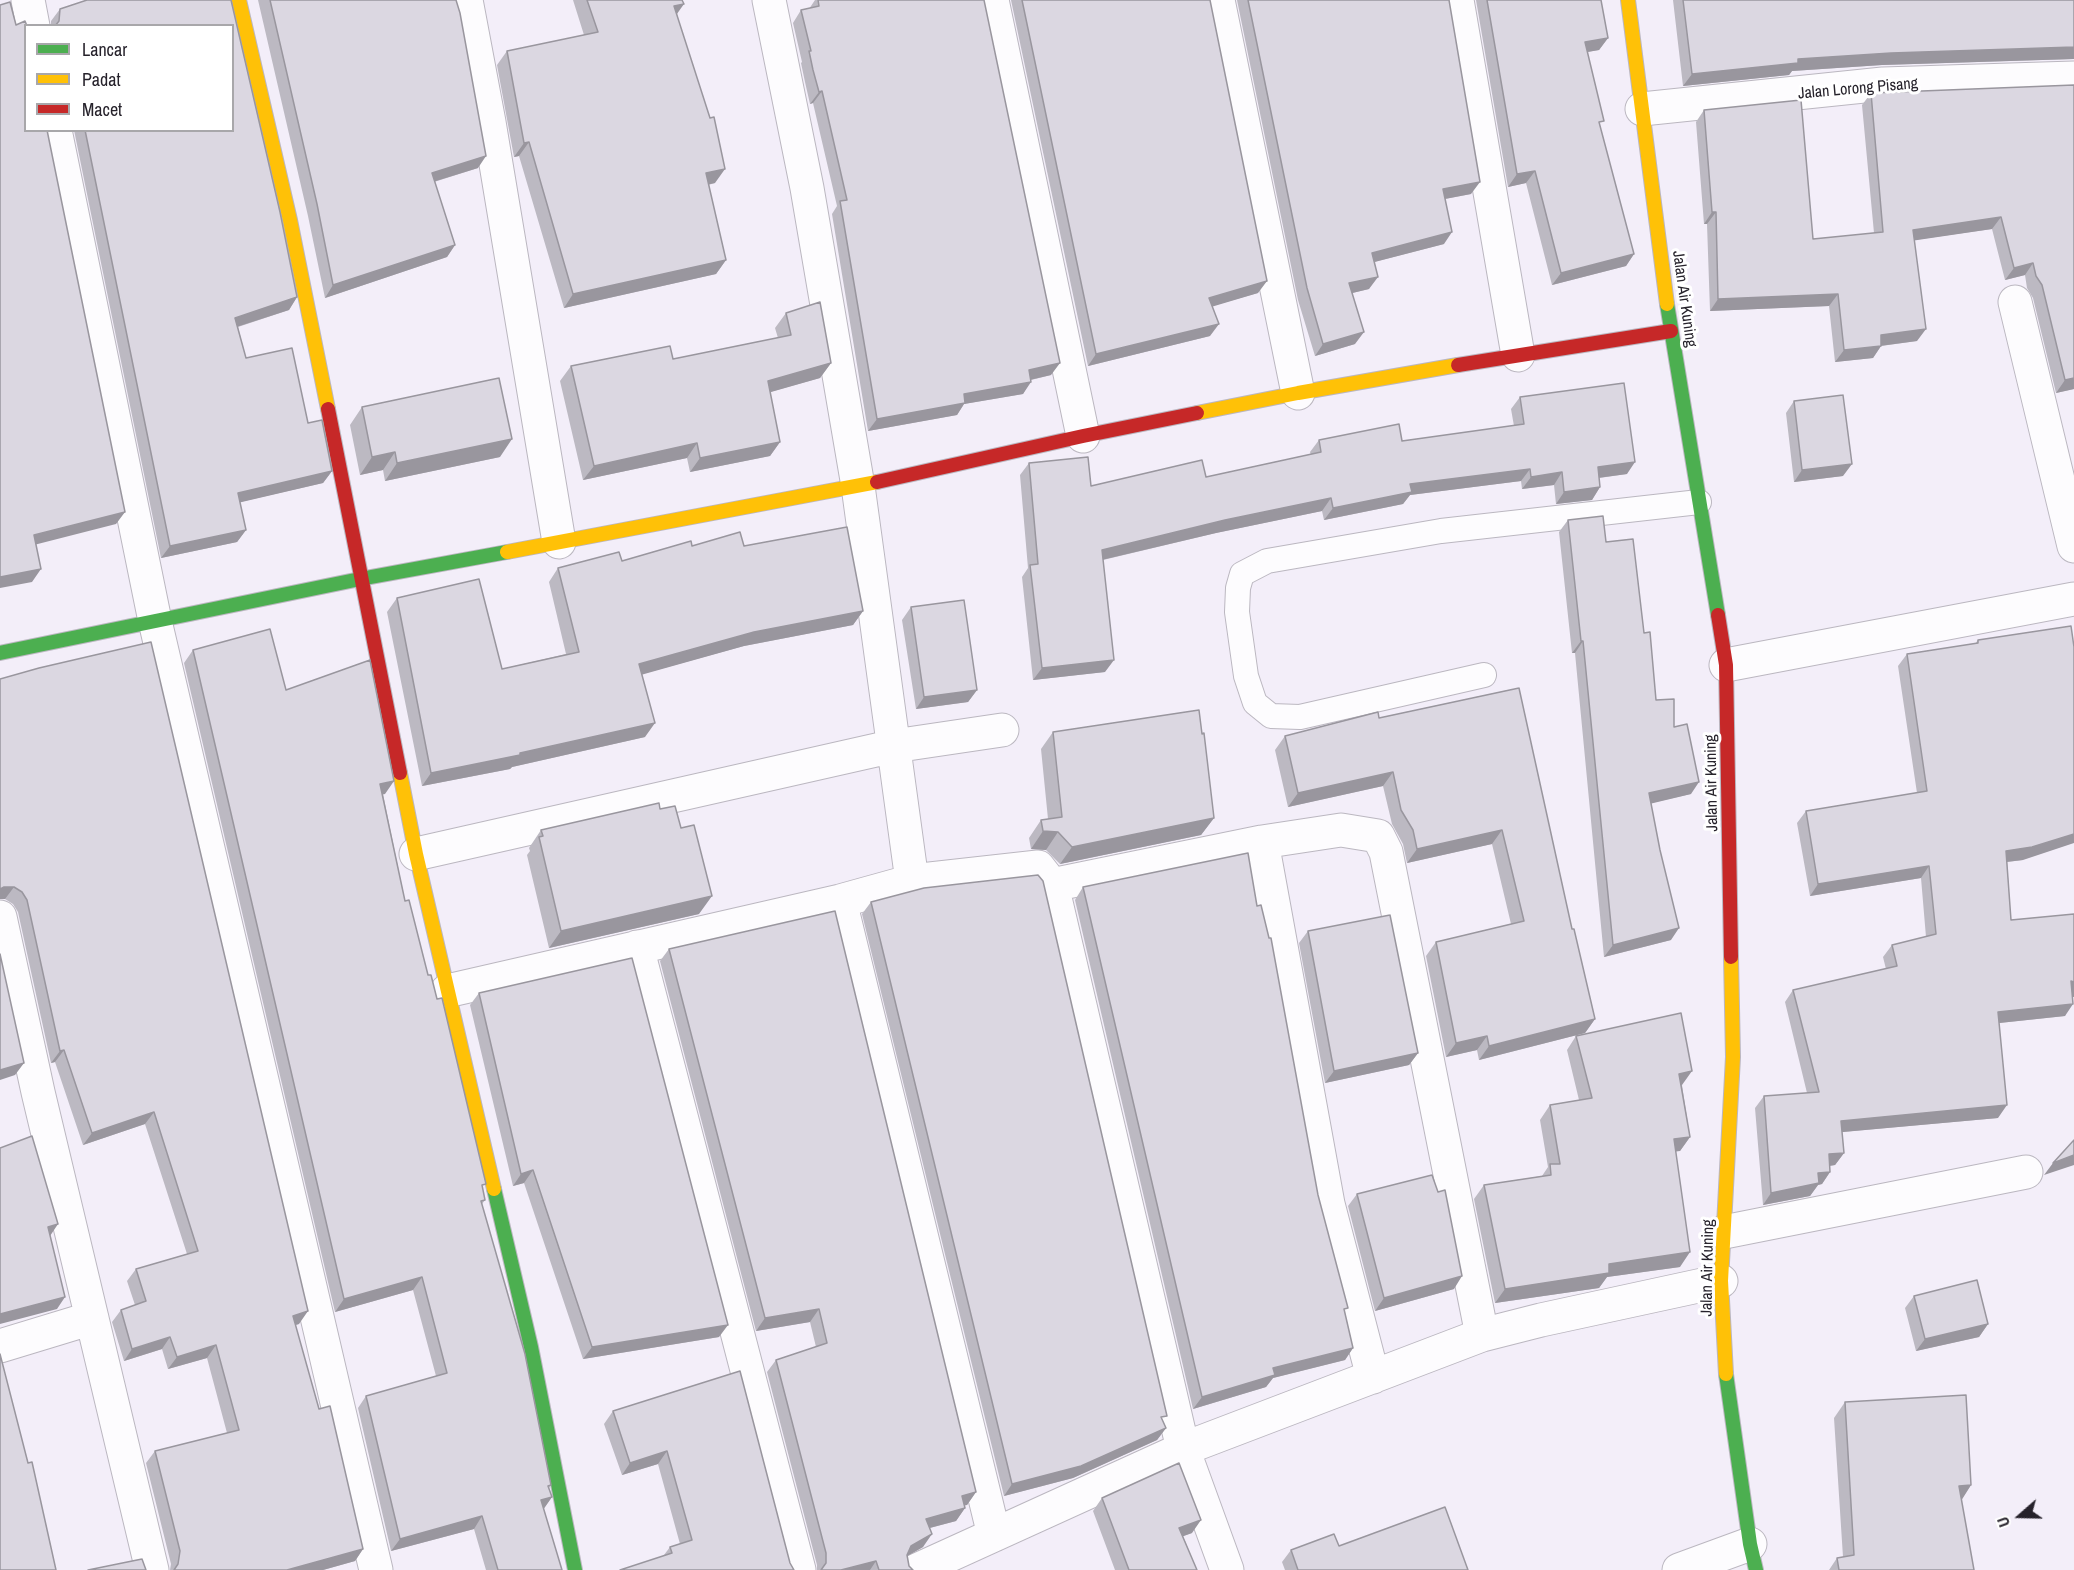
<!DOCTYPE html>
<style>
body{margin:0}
#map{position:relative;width:2074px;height:1570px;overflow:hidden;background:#f3eef9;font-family:"Archivo Narrow",sans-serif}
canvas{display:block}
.legend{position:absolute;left:24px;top:24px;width:210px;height:108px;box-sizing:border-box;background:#fff;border:2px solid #a8a7aa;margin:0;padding:8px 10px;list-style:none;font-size:18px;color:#26222b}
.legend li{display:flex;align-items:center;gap:12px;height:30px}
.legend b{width:30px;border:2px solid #a8a7aa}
.north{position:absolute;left:1990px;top:1486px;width:60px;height:60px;-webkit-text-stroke:4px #fff;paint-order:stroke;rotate:250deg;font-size:16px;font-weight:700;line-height:24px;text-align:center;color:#26222b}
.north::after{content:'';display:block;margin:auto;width:21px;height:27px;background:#26222b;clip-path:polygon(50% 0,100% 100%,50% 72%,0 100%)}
</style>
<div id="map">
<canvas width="2074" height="1570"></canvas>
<ul class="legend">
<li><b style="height:8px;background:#4caf50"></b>Lancar</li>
<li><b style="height:8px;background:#ffc107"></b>Padat</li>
<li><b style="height:8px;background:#c62828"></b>Macet</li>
</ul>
<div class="north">U</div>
</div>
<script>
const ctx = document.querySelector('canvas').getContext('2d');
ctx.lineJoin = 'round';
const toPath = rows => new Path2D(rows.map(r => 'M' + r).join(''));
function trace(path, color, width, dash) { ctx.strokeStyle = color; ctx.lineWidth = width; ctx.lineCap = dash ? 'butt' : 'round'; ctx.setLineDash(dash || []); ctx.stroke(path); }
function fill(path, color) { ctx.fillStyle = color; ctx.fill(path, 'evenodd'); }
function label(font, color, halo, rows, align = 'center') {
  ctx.font = font + ' "Archivo Narrow",sans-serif'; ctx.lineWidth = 6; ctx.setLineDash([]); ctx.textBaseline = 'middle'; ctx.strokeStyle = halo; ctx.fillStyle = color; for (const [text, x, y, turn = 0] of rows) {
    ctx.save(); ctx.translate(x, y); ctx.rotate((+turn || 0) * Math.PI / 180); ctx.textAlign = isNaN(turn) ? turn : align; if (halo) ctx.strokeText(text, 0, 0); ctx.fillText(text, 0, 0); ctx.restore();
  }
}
const lane = toPath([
 [1484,675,1300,717,1271,716,1255,703,1246,676,1237,612,1238,588,1242,574,1267,561,1441,531,1699,502]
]);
const street = toPath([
 [28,0,33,26],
 [466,0,489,122,559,542],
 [769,0,807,188,858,486,912,881],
 [992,0,1083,436],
 [1218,0,1298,393],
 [1457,0,1518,355],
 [1642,109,1883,84,2074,78],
 [55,130,155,621,376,1570],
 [2015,302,2074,546],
 [1726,665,2074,599],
 [1262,842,1328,1204,1373,1377],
 [416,854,894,746,1002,730],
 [840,901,994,1535],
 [0,917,38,1092,152,1570],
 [637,947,799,1570],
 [447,991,840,901,912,881,1038,867,1052,885],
 [1724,1232,2026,1172],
 [0,1346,92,1318],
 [917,1570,1183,1449,1482,1335,1541,1320,1721,1281],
 [1227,1570,1183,1449,1052,885,1262,842,1341,830,1378,836,1386,852,1482,1335],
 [1679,1570,1750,1544]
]);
const fast = toPath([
 [1667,304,1718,615],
 [0,653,360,579,507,552],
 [494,1189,531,1347,575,1570],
 [1726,1374,1750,1544,1756,1570]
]);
const slow = toPath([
 [239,0,290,220,328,409],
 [1628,0,1667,304],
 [1197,413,1298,393,1458,365],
 [507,552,877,482],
 [400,773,416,854,494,1189],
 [1726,1374,1721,1281,1733,1057,1731,957]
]);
const jam = toPath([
 [1458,365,1671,331],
 [328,409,400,773],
 [877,482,1083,436,1197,413],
 [1718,615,1726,665,1731,957]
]);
trace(lane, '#bbb7c0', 26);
trace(street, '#bbb7c0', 35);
trace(fast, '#bbb7c0', 16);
trace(slow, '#bbb7c0', 16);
trace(jam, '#bbb7c0', 16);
trace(lane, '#fdfcfe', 24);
trace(street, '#fdfcfe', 33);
trace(fast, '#4caf50', 14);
trace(slow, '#ffc107', 14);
trace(jam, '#c62828', 14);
fill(toPath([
 [87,0,231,0,280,212,297,297,289,310,238,327,246,358,292,348,308,423,322,420,332,471,323,483,240,502,246,530,237,542,161,558,74,130,232,130,232,26,51,26,51,21,60,9],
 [258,0,456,0,478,168,434,182,455,245,447,257,325,298,308,216],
 [573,0,682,0,677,14,715,183,708,185,726,260,716,274,564,308,519,156,514,157,497,65,507,51,584,35],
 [815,0,984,0,1051,375,1031,380,1023,394,964,404,957,415,868,431,832,214,837,206,813,103,810,104,805,82,801,63,802,62,793,23,801,10,809,9],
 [1011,0,1210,0,1258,293,1212,306,1210,336,1088,366],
 [1237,0,1449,0,1471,194,1445,199,1444,244,1374,262,1369,289,1352,293,1355,344,1315,356,1298,300],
 [1476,0,1601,0,1608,38,1599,50,1587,52,1600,126,1634,254,1626,266,1552,285,1526,183,1508,187],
 [1673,0,2074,0,2074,59,1882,65,1792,71,1789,75,1683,86],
 [2074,85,2074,389,2056,393,2033,298,2027,288,2025,275,2005,280,1992,229,1914,240,1917,341,1881,346,1873,358,1835,362,1829,306,1710,311,1707,224,1704,224,1696,122,1704,110,1813,239,1874,233,1862,105,1871,93],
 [786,313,831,363,820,378,770,392,780,442,770,456,690,472,687,458,583,480,560,381,571,366,673,359,778,338,775,328],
 [1520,397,1627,474,1599,478,1600,487,1592,500,1556,504,1554,485,1522,489,1521,481,1410,495,1403,504,1324,520,1322,511,1216,533,1103,560,1105,672,1033,680,1022,577,1028,568,1020,475,1029,463,1091,486,1206,477,1311,455,1310,452,1319,440,1402,441,1514,426,1511,409],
 [1794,401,1843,476,1794,482,1786,413],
 [362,407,500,457,385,481,383,470,360,475,350,425],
 [1568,520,1606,542,1644,633,1656,700,1674,727,1691,794,1651,803,1671,940,1604,957,1575,653,1572,653,1559,532],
 [692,546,744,546,863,611,853,625,744,646,642,674,645,737,512,767,510,769,422,786,387,612,397,598,502,669,566,654,549,582,558,568,622,561],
 [911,607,977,690,968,702,916,709,902,620],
 [1978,640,2023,860,2007,862,2011,920,2074,914,2074,997,2072,997,2065,1016,1999,1023,1998,1118,1842,1132,1844,1153,1835,1165,1830,1166,1830,1172,1822,1184,1818,1185,1810,1196,1763,1205,1755,1108,1764,1096,1807,1093,1785,1002,1793,990,1886,969,1883,957,1892,945,1926,937,1921,878,1810,896,1797,823,1806,811,1917,793,1898,666,1907,654,1975,644],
 [193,650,286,690,385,794,383,794,405,901,485,1200,482,1204,551,1485,549,1488,552,1497,543,1509,562,1570,486,1570,474,1529,391,1551,358,1408,366,1396,436,1376,413,1290,335,1312,184,663],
 [0,679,299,1324,295,1325,319,1409,363,1549,355,1561,323,1570,170,1570,171,1564,146,1463,155,1451,227,1433,207,1358,168,1369,162,1349,124,1361,112,1322,121,1310,135,1305,127,1281,136,1269,187,1254,145,1124,83,1145,55,1062,51,1063,18,912,13,904,5,899],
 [1519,688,1572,929,1595,1019,1585,1033,1479,1060,1477,1050,1446,1057,1426,956,1436,942,1511,924,1492,844,1407,863,1403,844,1392,824,1383,786,1288,807,1275,750,1285,736,1379,718],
 [1053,732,1214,818,1201,835,1060,864,1046,850,1031,849,1029,838,1041,820,1048,819,1041,749],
 [660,809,699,914,549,948,527,855,530,851,529,848,541,830],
 [1083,887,1318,1195,1353,1348,1345,1360,1273,1378,1266,1387,1193,1409,1075,900],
 [871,902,1163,1421,1166,1428,1157,1440,1073,1478,1004,1496,862,914],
 [1308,931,1418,1053,1409,1065,1325,1083,1299,943],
 [669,949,976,1492,967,1505,964,1505,965,1508,956,1521,930,1528,923,1547,907,1556,909,1566,913,1570,817,1570,817,1565,767,1372,776,1360,816,1347,810,1322,756,1331,660,961],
 [479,993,719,1337,583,1359,524,1183,513,1186,470,1005],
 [1576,1036,1682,1085,1690,1137,1680,1151,1676,1151,1680,1267,1607,1277,1599,1288,1495,1303,1474,1199,1484,1185,1542,1176,1548,1167,1540,1120,1550,1105,1579,1100,1567,1050],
 [1357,1194,1454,1289,1375,1311,1348,1206],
 [1914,1296,1988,1324,1979,1337,1916,1351,1905,1308],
 [740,1371,790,1563,664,1555,670,1547,680,1544,658,1464,622,1475,604,1424,613,1411],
 [1845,1402,1971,1485,1961,1500,1974,1570,1829,1570,1837,1558,1843,1557,1834,1418],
 [1102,1498,1192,1533,1183,1536,1197,1570,1115,1570,1093,1511],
 [1339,1546,1468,1570,1285,1570,1282,1562,1291,1550]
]), '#bcb9c2');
fill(toPath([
 [684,4,674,18,674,6],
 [1608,38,1599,50,1576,54,1585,42],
 [2074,47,2074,59,1882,65,1792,71,1789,75,1683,86,1692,74,1798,59,1891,53],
 [822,91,813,103,810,104,819,92],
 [529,142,519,156,514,157,524,143],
 [486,156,478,168,423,185,432,173],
 [725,169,715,183,696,187,706,173],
 [1535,171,1526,183,1508,187,1517,174],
 [1480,182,1471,194,1434,201,1443,189],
 [1712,212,1716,212,1707,224,1704,224],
 [2001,217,1992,229,1904,242,1913,230],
 [1452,232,1444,244,1363,265,1372,253],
 [455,245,447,257,325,298,333,285],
 [1634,254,1626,266,1552,285,1561,273],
 [726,260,716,274,564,308,573,294],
 [2033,263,2025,275,2005,280,2014,268],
 [1378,277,1369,289,1340,296,1349,283],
 [1267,281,1258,293,1201,310,1209,298],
 [1838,294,1829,306,1710,311,1718,299],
 [297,297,289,310,227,330,235,318],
 [1219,324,1210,336,1088,366,1096,354],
 [1926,329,1917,341,1872,347,1881,335],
 [1364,332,1355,344,1315,356,1323,344],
 [1881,346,1873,358,1835,362,1844,350],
 [831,363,820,378,757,396,768,381],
 [1060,363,1051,375,1021,382,1029,370],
 [2074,378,2074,389,2056,393,2065,380],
 [1031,382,1023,394,964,404,957,415,868,431,877,419,964,394],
 [512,439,500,457,385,481,397,463],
 [780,442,770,456,690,472,700,458],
 [697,443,687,458,583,480,594,466],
 [395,452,383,470,360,475,372,457],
 [1635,462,1627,474,1590,479,1598,467],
 [1852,464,1843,476,1794,482,1802,470],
 [1530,469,1521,481,1410,495,1403,504,1324,520,1333,508,1410,484],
 [332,471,323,483,229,505,238,493],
 [1562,472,1554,485,1522,489,1531,477],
 [1600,487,1592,500,1556,504,1564,492],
 [1331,498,1322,511,1216,533,1093,562,1102,550,1225,520],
 [125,512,116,524,26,547,34,535],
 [246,530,237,542,161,558,170,546],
 [41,569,32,582,0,588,0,577],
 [863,611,853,625,744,646,630,678,639,664,754,632],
 [1581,641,1583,641,1575,653,1572,653],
 [1114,660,1105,672,1033,680,1042,668],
 [977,690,968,702,916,709,924,697],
 [655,723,645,737,512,767,510,769,422,786,431,773],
 [1393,772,1383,786,1288,807,1298,793],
 [394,781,385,794,372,797,380,784],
 [1699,782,1691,794,1641,806,1649,793],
 [1214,818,1201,835,1060,864,1072,847],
 [1502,830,1492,844,1407,863,1417,849],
 [1043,831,1058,832,1046,850,1031,849],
 [2074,834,2074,843,2023,860,1997,863,2006,851],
 [1929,866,1921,878,1810,896,1818,884],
 [4,887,14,887,5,899,0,899,0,889],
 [712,896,699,914,549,948,561,931],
 [1679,928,1671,940,1604,957,1613,945],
 [2071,981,2074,982,2074,997,2062,993],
 [2073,1004,2065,1016,1990,1024,1998,1012],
 [1595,1019,1585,1033,1479,1060,1489,1046],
 [1487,1036,1477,1050,1446,1057,1456,1043],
 [64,1050,55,1062,51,1063,60,1051],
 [1418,1053,1409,1065,1325,1083,1334,1071],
 [24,1063,15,1075,0,1080,0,1070],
 [1692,1071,1682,1085,1669,1088,1679,1074],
 [2007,1105,1998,1118,1832,1133,1841,1121],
 [154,1112,145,1124,83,1145,92,1133],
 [1690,1137,1680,1151,1664,1153,1674,1139],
 [1844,1153,1835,1165,1820,1167,1829,1154],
 [2074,1155,2074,1165,2044,1175,2053,1163],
 [533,1170,524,1183,513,1186,521,1174],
 [1830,1172,1822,1184,1818,1185,1810,1196,1763,1205,1771,1193,1818,1173],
 [58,1224,50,1236,48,1227],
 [1690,1252,1680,1267,1607,1277,1599,1288,1495,1303,1505,1289,1609,1264],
 [1462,1276,1454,1289,1375,1311,1384,1298],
 [422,1277,413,1290,335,1312,344,1299],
 [65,1297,57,1309,0,1324,0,1314],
 [819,1309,810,1322,756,1331,765,1318],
 [308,1311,299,1324,284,1328,293,1316],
 [1988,1324,1979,1337,1916,1351,1925,1339],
 [728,1325,719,1337,583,1359,592,1347],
 [170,1337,162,1349,124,1361,132,1349],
 [216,1345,207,1358,168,1369,177,1357],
 [1353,1348,1345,1360,1273,1378,1266,1387,1193,1409,1202,1397,1273,1368],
 [1166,1428,1157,1440,1073,1478,1004,1496,1012,1484],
 [667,1451,658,1464,622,1475,630,1463],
 [1971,1485,1961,1501,1959,1486],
 [976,1492,967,1505,953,1508,962,1496],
 [552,1497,543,1510,541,1500],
 [965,1508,956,1521,918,1531,926,1519],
 [482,1516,474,1529,391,1551,400,1539],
 [1201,1520,1192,1533,1170,1541,1179,1528],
 [932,1534,923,1547,902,1559,911,1546],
 [363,1549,355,1561,323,1570,287,1570],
 [876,1561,870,1570,841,1570]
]), '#99969e');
const building = toPath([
 [87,0,231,0,280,212,297,297,235,318,246,358,292,348,308,423,322,420,332,471,238,493,246,530,170,546,85,130,232,130,232,26,55,26,59,21,60,9,87,0],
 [270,0,456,0,460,13,486,156,432,173,455,245,333,285,317,204,270,0],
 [587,0,682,0,684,4,674,6,710,118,714,117,725,169,706,173,726,260,573,294,529,142,524,143,507,51,598,32,587,0],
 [818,0,984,0,1060,363,1029,370,1031,382,964,394,965,403,877,419,840,201,847,200,822,91,819,92,813,70,809,51,811,51,801,10,819,6,818,0],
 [1022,0,1210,0,1267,281,1209,298,1219,324,1096,354,1022,0],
 [1248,0,1449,0,1480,182,1443,189,1452,232,1372,253,1378,277,1349,283,1364,332,1323,344,1307,288,1248,0],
 [1487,0,1601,0,1608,38,1585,42,1604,121,1599,122,1634,254,1561,273,1535,171,1517,174,1487,0],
 [1683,0,2074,0,2074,47,1891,53,1798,59,1798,63,1692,74,1683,0],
 [10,2,16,25,25,21,27,26,26,26,26,130,47,130,125,512,34,535,41,569,0,577,0,5,10,2],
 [2074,85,2074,378,2065,380,2042,285,2036,276,2033,263,2014,268,2001,217,1913,230,1926,329,1881,335,1881,346,1844,350,1838,294,1718,299,1716,212,1712,212,1704,110,1801,100,1813,239,1883,232,1871,93,2074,85],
 [820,302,831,363,768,381,780,442,700,458,697,443,594,466,571,366,670,346,673,359,791,335,786,313,820,302],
 [499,378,512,439,397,463,395,452,372,457,362,407,499,378],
 [1624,383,1635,462,1598,467,1600,487,1564,492,1562,472,1531,477,1530,469,1410,484,1412,492,1333,508,1331,498,1225,520,1102,550,1114,660,1042,668,1030,565,1038,564,1029,463,1088,457,1091,486,1202,460,1206,477,1321,452,1319,440,1399,424,1402,441,1524,424,1520,397,1624,383],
 [1843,395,1852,464,1802,470,1794,401,1843,395],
 [1603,516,1606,542,1633,539,1644,633,1650,632,1656,700,1674,699,1674,727,1687,724,1699,782,1649,793,1660,850,1679,928,1613,945,1583,641,1581,641,1568,520,1603,516],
 [847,527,863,611,754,632,639,664,655,723,520,753,520,755,431,773,397,598,479,579,502,669,579,652,558,568,619,552,622,561,691,541,692,546,740,532,744,546,847,527],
 [964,600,977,690,924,697,911,607,964,600],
 [2071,626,2074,647,2074,834,2032,847,2006,851,2011,920,2074,914,2074,982,2071,981,2073,1004,1998,1012,2007,1105,1841,1121,1844,1153,1829,1154,1830,1172,1818,1173,1819,1183,1771,1193,1764,1096,1819,1092,1793,990,1897,966,1892,945,1936,934,1929,866,1818,884,1806,811,1927,791,1907,654,1978,643,1978,640,2071,626],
 [270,629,286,690,370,660,394,781,380,784,405,901,409,900,428,975,431,975,437,999,442,998,486,1184,482,1185,485,1200,481,1201,525,1354,551,1485,548,1486,552,1497,541,1500,562,1570,498,1570,482,1516,400,1539,366,1396,447,1373,422,1277,344,1299,193,650,270,629],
 [151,642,308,1311,293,1316,319,1409,330,1406,363,1549,287,1570,174,1570,178,1564,180,1551,155,1451,239,1430,216,1345,177,1357,170,1337,132,1349,121,1310,146,1301,136,1269,198,1251,154,1112,92,1133,64,1050,60,1051,27,900,22,892,14,887,4,887,0,889,0,679,39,668,151,642],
 [1519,688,1572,929,1574,929,1595,1019,1489,1046,1487,1036,1456,1043,1436,942,1524,921,1502,830,1417,849,1413,830,1401,810,1393,772,1298,793,1285,736,1378,712,1379,718,1519,688],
 [1199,710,1202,734,1204,733,1214,818,1072,847,1058,832,1043,831,1041,820,1062,817,1053,732,1199,710],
 [659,803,660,809,675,806,681,828,694,825,712,896,561,931,539,837,543,836,541,830,659,803],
 [1248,853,1257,906,1261,905,1269,938,1271,938,1318,1195,1348,1308,1344,1309,1353,1348,1273,1368,1275,1375,1202,1397,1083,887,1248,853],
 [1038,875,1043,881,1167,1416,1161,1417,1166,1428,1081,1466,1012,1484,871,902,924,888,1038,875],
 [835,911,976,1492,962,1496,965,1508,926,1519,932,1534,911,1546,907,1555,909,1566,913,1570,879,1570,876,1561,841,1570,821,1570,826,1563,826,1553,776,1360,827,1343,819,1309,765,1318,669,949,835,911],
 [1390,915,1418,1053,1334,1071,1308,931,1390,915],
 [0,954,24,1063,0,1070,0,954],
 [632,958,728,1325,592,1347,533,1170,521,1174,479,993,632,958],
 [1681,1013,1692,1071,1679,1074,1690,1137,1674,1139,1690,1252,1609,1264,1609,1273,1505,1289,1484,1185,1551,1175,1550,1164,1560,1164,1550,1105,1592,1098,1576,1036,1681,1013],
 [32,1136,58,1224,48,1227,65,1297,0,1314,0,1148,32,1136],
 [2074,1140,2074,1155,2053,1163,2074,1140],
 [1432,1175,1438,1192,1445,1190,1462,1276,1384,1298,1357,1194,1432,1175],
 [1977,1280,1988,1324,1925,1339,1914,1296,1977,1280],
 [0,1354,28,1463,32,1462,56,1570,0,1570,0,1354],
 [740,1371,790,1563,794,1570,620,1570,672,1553,670,1547,692,1540,667,1451,630,1463,613,1411,740,1371],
 [1966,1395,1971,1485,1959,1486,1974,1570,1839,1570,1837,1558,1854,1555,1845,1402,1966,1395],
 [1179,1463,1201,1520,1179,1528,1197,1570,1129,1570,1102,1498,1179,1463],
 [1445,1507,1468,1570,1298,1570,1291,1550,1334,1534,1339,1546,1445,1507],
 [142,1559,146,1570,88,1570,142,1559]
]);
fill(building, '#dbd7e1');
trace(building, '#99969e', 1.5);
label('16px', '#26222b', '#fff', [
 ["Jalan Lorong Pisang",1858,89,-5],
 ["Jalan Air Kuning",1684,299,82],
 ["Jalan Air Kuning",1712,783,-91],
 ["Jalan Air Kuning",1708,1268,-89]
]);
</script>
